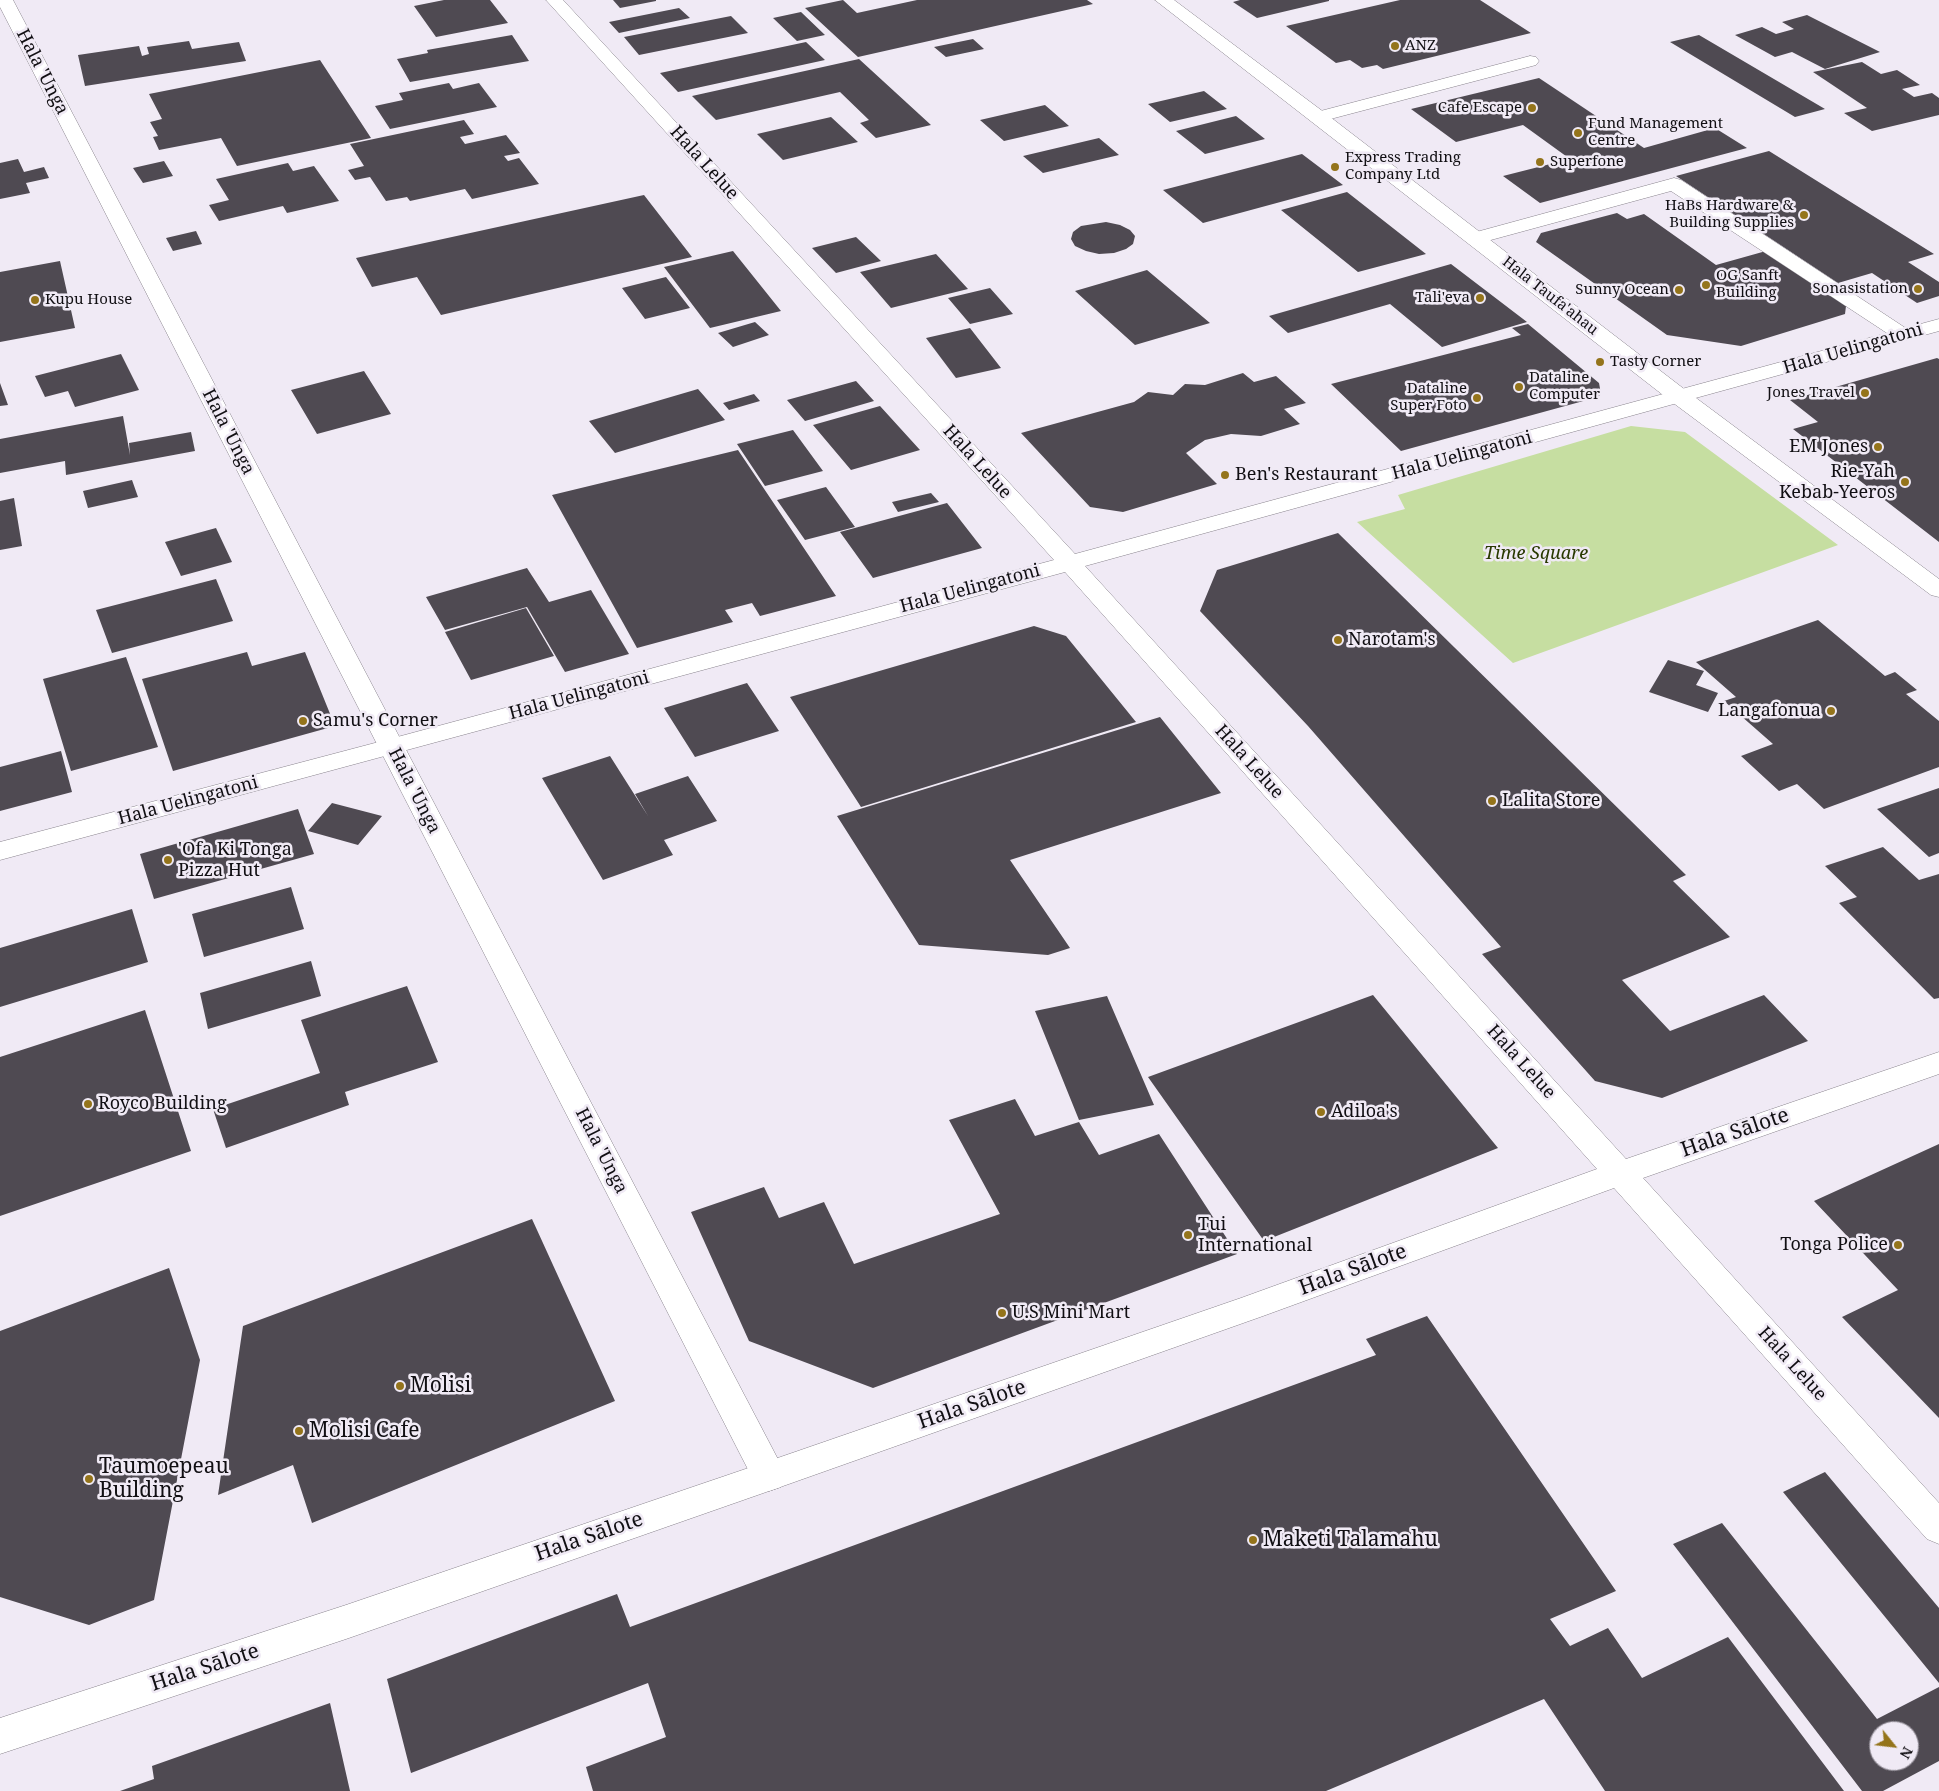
<!DOCTYPE html>
<meta charset="utf-8">
<style>
body{margin:0}
#map{position:relative;width:1939px;height:1791px;overflow:hidden;background:#f0eaf5;font-family:"Noto Serif",serif}
canvas{display:block}
.north{position:absolute;left:1869px;top:1721px;width:50px;height:50px;box-sizing:border-box;background:#f0eaf5;border:1px solid #97929b;border-radius:50%;rotate:119deg;font-size:14px;font-weight:700;line-height:20px;text-align:center;color:#110f13}
.north::after{content:'';display:block;margin:auto;width:18px;height:22px;background:#94741b;clip-path:polygon(50% 0,100% 100%,50% 72%,0 100%)}
</style>
<div id="map">
<canvas width="1939" height="1791"></canvas>
<div class="north">N</div>
</div>
<script>
const ctx = document.querySelector('canvas').getContext('2d');
ctx.lineJoin = 'round';
function fill(path, color) { ctx.fillStyle = color; ctx.fill(path, 'evenodd'); }
const toPath = rows => new Path2D(rows.map(r => 'M' + r).join(''));
function trace(path, color, width, dash) { ctx.strokeStyle = color; ctx.lineWidth = width; ctx.lineCap = dash ? 'butt' : 'round'; ctx.setLineDash(dash || []); ctx.stroke(path); }
function label(font, color, halo, rows, align = 'center') {
  ctx.font = font + ' "Noto Serif",serif'; ctx.lineWidth = 5; ctx.setLineDash([]); ctx.textBaseline = 'middle'; ctx.strokeStyle = halo; ctx.fillStyle = color; for (const [text, x, y, turn = 0] of rows) {
    ctx.save(); ctx.translate(x, y); ctx.rotate((+turn || 0) * Math.PI / 180); ctx.textAlign = isNaN(turn) ? turn : align; if (halo) ctx.strokeText(text, 0, 0); ctx.fillText(text, 0, 0); ctx.restore();
  }
}
fill(toPath([
 [1631,426,1685,432,1838,545,1513,663,1357,522,1405,509,1398,495]
]), '#c6dea1');
fill(toPath([
 [444,0,490,0,508,23,436,37,414,6],
 [613,0,656,0,656,1,620,8],
 [843,0,857,13,917,0,1087,0,1093,4,858,57,805,8],
 [1240,0,1329,0,1329,1,1257,18,1233,2],
 [1400,0,1480,0,1531,33,1383,69,1377,65,1362,68,1350,60,1336,63,1286,26],
 [679,8,690,18,619,33,609,22],
 [801,12,825,35,797,41,773,18],
 [1807,15,1880,52,1825,69,1792,52,1775,57,1735,35,1762,27,1776,34,1794,29,1782,22],
 [731,16,748,33,639,55,624,37],
 [512,35,529,61,410,82,397,59,428,53,427,50],
 [1699,35,1825,109,1795,117,1670,42],
 [973,39,984,49,946,57,934,47],
 [189,41,192,49,239,42,246,61,85,86,78,55,139,46,142,56,149,54,147,47],
 [806,42,825,60,678,92,660,73],
 [859,59,931,125,876,138,860,123,869,120,840,92,716,120,692,96],
 [320,60,371,138,237,166,221,138,159,150,153,137,158,136,150,122,162,119,149,94],
 [1862,62,1881,74,1897,70,1920,85,1902,89,1914,97,1932,93,1939,98,1939,115,1872,131,1844,113,1867,108,1813,72],
 [1539,78,1644,148,1715,128,1747,148,1540,203,1503,176,1570,159,1523,125,1456,142,1411,109],
 [449,83,453,89,479,83,497,107,390,129,375,106,403,100,399,93],
 [1204,91,1227,109,1170,122,1148,104],
 [1045,105,1069,126,1004,141,980,120],
 [1236,116,1265,139,1205,154,1176,131],
 [831,117,858,142,783,160,757,134],
 [464,120,474,134,460,137,465,144,506,135,520,153,504,156,508,161,519,158,539,184,472,199,465,189,410,201,407,197,386,201,370,177,355,180,348,170,364,166,350,144],
 [1099,138,1119,155,1043,173,1023,156],
 [1769,151,1934,254,1908,262,1939,282,1939,296,1917,303,1872,273,1838,283,1676,176],
 [1302,154,1343,185,1203,223,1163,190],
 [18,159,24,172,44,167,49,178,26,183,30,193,0,199,0,163],
 [164,161,173,176,143,183,133,168],
 [288,163,293,171,314,166,339,201,287,213,283,206,219,221,209,205,229,200,216,179],
 [1347,192,1426,254,1358,272,1281,210],
 [644,195,692,257,441,315,417,277,372,287,356,258],
 [1617,213,1627,219,1644,214,1716,265,1766,251,1846,306,1845,314,1741,346,1667,335,1536,242,1541,233],
 [1106,222,1120,225,1130,230,1135,236,1133,244,1126,249,1114,253,1099,254,1086,251,1075,246,1071,239,1073,232,1081,226],
 [196,231,202,244,173,251,166,238],
 [856,237,881,261,836,273,812,248],
 [733,251,781,311,710,328,664,267],
 [936,254,968,289,891,308,860,272],
 [60,261,75,328,0,342,0,272],
 [1451,264,1527,322,1442,347,1390,304,1288,333,1269,316],
 [1147,270,1210,323,1135,345,1075,291],
 [666,277,690,308,645,319,622,288],
 [990,288,1013,314,970,324,948,298],
 [755,322,769,335,733,347,718,333],
 [1528,324,1599,383,1601,394,1598,397,1401,451,1331,384,1521,335,1512,328],
 [970,328,1001,368,956,378,926,338],
 [121,354,139,390,75,407,68,391,45,397,35,376],
 [1937,358,1939,359,1939,542,1793,429,1818,422,1790,400],
 [364,371,391,414,317,434,291,390],
 [1243,373,1254,382,1276,376,1306,403,1284,409,1300,424,1261,436,1231,434,1205,440,1186,453,1217,484,1123,512,1090,507,1021,433,1134,402,1148,392,1173,395,1185,384,1205,385],
 [856,381,874,401,805,421,787,400],
 [0,383,8,405,0,406],
 [698,389,725,420,615,453,589,421],
 [754,394,760,401,729,410,723,403],
 [880,406,920,450,851,470,813,425],
 [123,416,130,455,129,443,191,432,195,451,66,475,65,461,0,473,0,439],
 [793,430,823,471,765,486,737,444],
 [738,450,836,596,760,616,752,603,725,610,733,622,637,648,552,495],
 [132,480,138,497,88,508,83,491],
 [826,487,855,527,805,540,777,500],
 [931,493,939,502,898,512,892,502],
 [14,498,22,546,0,550,0,501],
 [947,503,982,548,873,578,840,532],
 [216,528,232,562,181,576,165,542],
 [1338,533,1686,875,1673,881,1730,937,1622,980,1670,1031,1764,995,1808,1041,1662,1098,1595,1081,1482,954,1501,947,1308,726,1200,611,1217,570],
 [527,568,549,602,591,590,629,654,565,672,527,607,445,630,426,597],
 [216,579,233,621,112,653,96,610],
 [526,608,554,656,471,680,445,632],
 [1818,620,1885,676,1895,672,1917,690,1906,694,1939,721,1939,767,1824,809,1797,784,1779,791,1741,756,1773,744,1724,701,1736,697,1696,662],
 [1034,626,1066,636,1136,722,861,807,790,697],
 [247,652,252,666,305,652,335,726,173,771,142,679],
 [126,657,158,747,71,771,43,679],
 [1668,660,1704,671,1696,685,1718,693,1708,712,1649,692],
 [747,683,779,731,695,757,664,708],
 [1160,717,1221,793,1010,860,1070,948,1048,955,919,945,837,816],
 [61,751,72,792,0,811,0,767],
 [610,756,648,816,635,794,688,776,717,821,664,840,673,855,603,880,542,778],
 [1939,788,1939,853,1929,857,1877,809],
 [332,803,382,816,358,845,308,831],
 [298,809,314,854,154,899,140,854],
 [1883,847,1919,880,1939,874,1939,998,1934,999,1839,903,1857,897,1825,866],
 [291,887,304,929,204,957,192,914],
 [132,909,148,962,0,1007,0,948],
 [311,961,321,996,208,1029,200,993],
 [407,986,438,1062,345,1092,349,1105,226,1148,213,1109,320,1073,301,1020],
 [1373,995,1498,1148,1264,1241,1148,1077],
 [1107,996,1154,1105,1079,1120,1035,1011],
 [145,1010,191,1151,0,1216,0,1057],
 [1015,1099,1035,1136,1079,1122,1099,1155,1159,1134,1237,1254,873,1388,749,1341,691,1212,764,1187,779,1218,824,1202,854,1264,1000,1214,949,1120],
 [1939,1144,1939,1418,1842,1317,1898,1290,1814,1201],
 [532,1219,615,1401,312,1523,293,1465,218,1495,243,1326],
 [169,1268,200,1360,154,1600,89,1625,0,1597,0,1331],
 [1427,1316,1616,1591,1550,1619,1570,1646,1608,1628,1642,1678,1728,1637,1844,1791,1605,1791,1544,1699,1326,1791,593,1791,586,1767,666,1737,648,1683,411,1773,387,1679,617,1594,630,1627,1376,1355,1366,1339],
 [1825,1472,1939,1608,1939,1683,1783,1492],
 [1722,1523,1877,1719,1939,1687,1939,1761,1883,1791,1862,1791,1673,1544],
 [1879,1731,1909,1731,1909,1761,1879,1761],
 [330,1703,350,1791,120,1791,154,1779,152,1766]
]), '#4f4a52');
const service = toPath([
 [1530,56,1536,57,1539,61,1536,65,1319,122,1313,121,1310,117,1313,113,1530,56],
 [1674,178,1681,180,1910,331,1913,335,1910,339,1903,341,1896,339,1671,191,1476,244,1469,242,1466,238,1469,234,1674,178]
]);
const minor = toPath([
 [0,0,13,0,781,1465,786,1476,781,1487,769,1491,757,1487,0,7,0,0]
]);
const tertiary = toPath([
 [546,0,563,0,1075,554,1939,319,1939,331,1085,566,1626,1159,1939,1052,1939,1074,1643,1178,1939,1503,1939,1544,1927,1539,1614,1188,1263,1316,769,1491,346,1639,0,1754,0,1718,346,1605,769,1461,1241,1298,1597,1169,1065,572,0,860,0,842,390,739,1054,560,546,0]
]);
const secondary = toPath([
 [1155,0,1174,0,1325,113,1688,392,1939,579,1939,597,1931,595,1672,402,1155,0]
]);
trace(service, '#89848d', 1);
trace(minor, '#89848d', 1);
trace(tertiary, '#89848d', 1);
trace(secondary, '#89848d', 1);
fill(service, '#fff');
fill(minor, '#fff');
fill(tertiary, '#fff');
fill(secondary, '#fff');
for (const [x, y, r, color] of [
 [1395,46,5,"#94741b"],
 [1532,108,5,"#94741b"],
 [1578,133,5,"#94741b"],
 [1540,162,5,"#94741b"],
 [1335,167,5,"#94741b"],
 [1804,215,5,"#94741b"],
 [1706,285,5,"#94741b"],
 [1918,289,5,"#94741b"],
 [1679,290,5,"#94741b"],
 [1480,298,5,"#94741b"],
 [35,300,5,"#94741b"],
 [1600,362,5,"#94741b"],
 [1519,387,5,"#94741b"],
 [1865,393,5,"#94741b"],
 [1477,398,5,"#94741b"],
 [1878,447,5,"#94741b"],
 [1225,475,5,"#94741b"],
 [1905,482,5,"#94741b"],
 [1338,640,5,"#94741b"],
 [1831,711,5,"#94741b"],
 [303,721,5,"#94741b"],
 [1492,801,5,"#94741b"],
 [168,860,5,"#94741b"],
 [88,1104,5,"#94741b"],
 [1321,1112,5,"#94741b"],
 [1188,1235,5,"#94741b"],
 [1898,1245,5,"#94741b"],
 [1002,1313,5,"#94741b"],
 [400,1386,5,"#94741b"],
 [299,1431,5,"#94741b"],
 [89,1479,5,"#94741b"],
 [1253,1540,5,"#94741b"]
]) { const dot = new Path2D(); dot.arc(x, y, r, 0, 2 * Math.PI); ctx.fillStyle = color; ctx.fill(dot); trace(dot, '#f0eaf5', 2); }
label('15px', '#110f13', '#f0eaf5', [
 ["ANZ",1405,46],
 ["Cafe Escape",1522,108,"right"],
 ["Fund Management",1588,124],
 ["Centre",1588,141],
 ["Express Trading",1345,158],
 ["Company Ltd",1345,175],
 ["Superfone",1550,162],
 ["HaBs Hardware &",1794,206,"right"],
 ["Building Supplies",1794,223,"right"],
 ["OG Sanft",1716,276],
 ["Building",1716,293],
 ["Sonasistation",1908,289,"right"],
 ["Sunny Ocean",1669,290,"right"],
 ["Tali'eva",1470,298,"right"],
 ["Kupu House",45,300],
 ["Tasty Corner",1610,362],
 ["Dataline",1529,378],
 ["Computer",1529,395],
 ["Dataline",1467,389,"right"],
 ["Super Foto",1467,406,"right"],
 ["Jones Travel",1855,393,"right"]
], 'left');
label('15px', '#110f13', '#f0eaf5', [
 ["Hala Taufa'ahau",1550,296,38]
]);
label('18px', '#110f13', '#f0eaf5', [
 ["Hala 'Unga",42,72,63],
 ["Hala Lelue",704,163,48],
 ["Hala Uelingatoni",1853,349,-16],
 ["Hala 'Unga",228,432,63],
 ["Hala Uelingatoni",1462,456,-15],
 ["Hala Lelue",977,462,48],
 ["Hala Uelingatoni",970,589,-15],
 ["Hala Uelingatoni",579,696,-15],
 ["Hala Lelue",1249,762,48],
 ["Hala 'Unga",414,791,63],
 ["Hala Uelingatoni",188,801,-15],
 ["Hala Lelue",1521,1062,48],
 ["Hala 'Unga",601,1151,63],
 ["Hala Lelue",1792,1364,48]
]);
label('18px', '#110f13', '#f0eaf5', [
 ["EM Jones",1868,447,"right"],
 ["Rie-Yah",1895,472,"right"],
 ["Kebab-Yeeros",1895,493,"right"],
 ["Ben's Restaurant",1235,475],
 ["Narotam's",1348,640],
 ["Langafonua",1821,711,"right"],
 ["Samu's Corner",313,721],
 ["Lalita Store",1502,801],
 ["'Ofa Ki Tonga",178,850],
 ["Pizza Hut",178,871],
 ["Royco Building",98,1104],
 ["Adiloa's",1331,1112],
 ["Tui",1198,1225],
 ["International",1198,1246],
 ["Tonga Police",1888,1245,"right"],
 ["U.S Mini Mart",1012,1313]
], 'left');
label('italic 18px', '#293901', '#f0eaf5', [
 ["Time Square",1536,554]
]);
label('21px', '#110f13', '#f0eaf5', [
 ["Hala Sālote",1735,1133,-19],
 ["Hala Sālote",1353,1270,-20],
 ["Hala Sālote",972,1405,-19],
 ["Hala Sālote",589,1537,-19],
 ["Hala Sālote",205,1668,-18]
]);
label('21px', '#110f13', '#f0eaf5', [
 ["Molisi",410,1386],
 ["Molisi Cafe",309,1431],
 ["Taumoepeau",99,1467],
 ["Building",99,1491],
 ["Maketi Talamahu",1263,1540]
], 'left');
</script>
